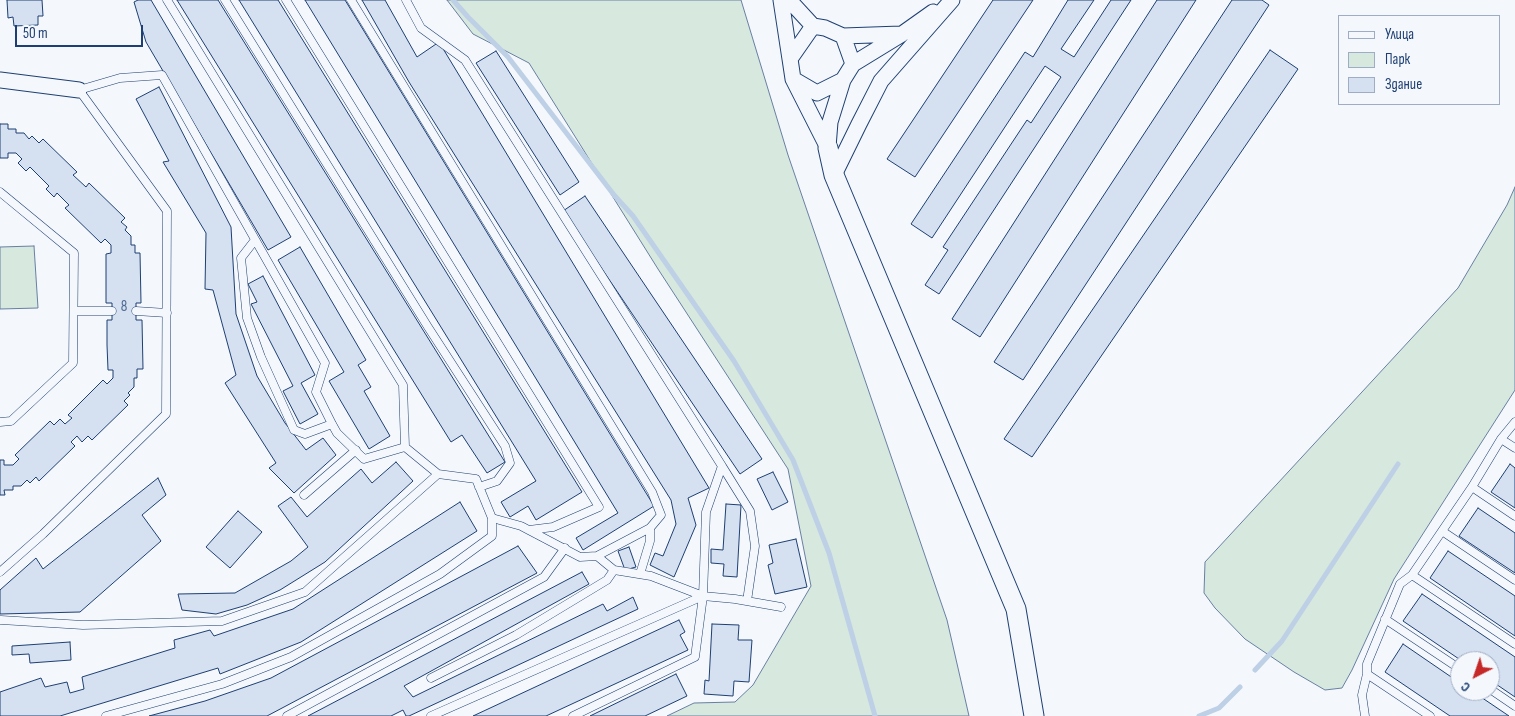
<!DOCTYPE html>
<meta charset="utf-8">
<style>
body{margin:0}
#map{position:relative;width:1515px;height:716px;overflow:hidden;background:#f4f7fb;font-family:"Sofia Sans Condensed",sans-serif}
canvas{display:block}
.legend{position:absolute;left:1338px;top:15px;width:162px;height:90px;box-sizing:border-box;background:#f4f7fb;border:1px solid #9eadc5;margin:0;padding:6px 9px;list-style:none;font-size:15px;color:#1d3f73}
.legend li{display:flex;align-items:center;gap:10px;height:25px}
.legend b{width:25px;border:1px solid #9eadc5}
.north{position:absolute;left:1450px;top:651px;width:50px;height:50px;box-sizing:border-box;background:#f4f7fb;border:1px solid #9eadc5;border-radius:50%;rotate:221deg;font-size:14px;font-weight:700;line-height:20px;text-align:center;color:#1d3f73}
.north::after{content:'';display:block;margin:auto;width:18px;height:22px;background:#c62828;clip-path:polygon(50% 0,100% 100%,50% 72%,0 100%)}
.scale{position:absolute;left:15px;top:25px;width:128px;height:22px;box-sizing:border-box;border:2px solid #1d3f73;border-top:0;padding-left:6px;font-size:15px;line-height:18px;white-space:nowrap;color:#1d3f73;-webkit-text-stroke:4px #f4f7fb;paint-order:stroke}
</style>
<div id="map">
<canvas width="1515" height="716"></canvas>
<ul class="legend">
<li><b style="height:6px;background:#f4f7fb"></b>Улица</li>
<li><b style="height:14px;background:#d7e8df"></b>Парк</li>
<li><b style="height:14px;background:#d5e0f0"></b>Здание</li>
</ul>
<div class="north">С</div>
<div class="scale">50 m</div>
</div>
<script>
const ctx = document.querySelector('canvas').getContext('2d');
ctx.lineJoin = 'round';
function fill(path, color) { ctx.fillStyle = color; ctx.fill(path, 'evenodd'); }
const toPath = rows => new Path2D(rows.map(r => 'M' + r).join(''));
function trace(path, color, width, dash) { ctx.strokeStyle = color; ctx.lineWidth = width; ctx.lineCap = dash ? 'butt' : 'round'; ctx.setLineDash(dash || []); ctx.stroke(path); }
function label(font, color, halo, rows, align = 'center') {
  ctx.font = font + ' "Sofia Sans Condensed",sans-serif'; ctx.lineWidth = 4; ctx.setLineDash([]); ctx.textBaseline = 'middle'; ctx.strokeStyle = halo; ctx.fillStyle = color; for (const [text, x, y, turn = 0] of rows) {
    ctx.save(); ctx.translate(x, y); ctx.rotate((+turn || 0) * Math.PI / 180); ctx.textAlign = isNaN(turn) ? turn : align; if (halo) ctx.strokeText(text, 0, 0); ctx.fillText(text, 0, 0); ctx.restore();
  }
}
const green = toPath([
 [447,0,741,0,788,155,947,620,969,716,667,716,694,703,735,702,753,685,811,586,788,469,658,269,529,63,473,34,447,0],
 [1515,187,1515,390,1394,579,1352,670,1342,688,1325,690,1294,672,1245,639,1215,608,1204,593,1205,562,1458,288,1507,205,1515,187],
 [34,246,38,308,0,309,0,247,34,246]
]);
fill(green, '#d7e8df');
trace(green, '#687fa3', 1);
trace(toPath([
 [453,0,468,17,508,57,614,195,633,216,734,361,793,460,829,553,875,716],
 [1255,670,1282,641,1398,464],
 [1199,716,1219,708,1240,687]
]), '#bed0e5', 5);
const building = toPath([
 [7,0,42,0,43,16,38,16,38,25,14,26,13,17,8,18,7,0],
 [138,0,151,0,291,237,268,250,146,42,134,2,138,0],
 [177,0,218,0,505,462,487,473,462,435,451,442,177,0],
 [239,0,278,0,582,492,536,520,528,506,510,517,501,502,536,481,239,0],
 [305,0,345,0,654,506,583,550,576,538,618,513,305,0],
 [362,0,385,0,417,57,439,42,709,488,688,498,696,525,674,577,650,565,655,553,663,556,676,524,671,500,409,82,362,0],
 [993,0,1033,0,915,177,887,159,993,0],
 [1068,0,1094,0,1061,49,1074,57,1111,0,1131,0,939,294,925,285,948,250,943,247,1027,120,1031,123,1061,77,1045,66,932,238,911,224,1025,52,1033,57,1068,0],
 [1157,0,1196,0,980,337,952,319,1157,0],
 [1232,0,1262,0,1269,5,1023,380,994,362,1232,0],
 [1270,50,1298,69,1032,457,1004,439,1270,50],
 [496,51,579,182,560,195,476,63,496,51],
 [159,87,231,227,236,314,257,376,285,423,306,450,323,438,336,455,294,493,269,468,276,463,225,383,236,375,213,290,205,289,206,233,163,162,169,161,136,99,159,87],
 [0,124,8,124,8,129,16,129,16,133,24,133,29,139,32,136,39,143,43,139,77,172,73,175,86,187,89,183,125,218,121,222,127,227,125,230,131,236,131,245,135,245,135,253,140,253,141,303,136,303,136,320,142,320,143,369,137,369,137,378,134,378,134,387,128,393,130,395,124,401,128,405,92,440,88,436,82,442,77,436,71,442,75,446,39,481,36,477,30,483,27,480,21,486,13,486,13,490,4,490,5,495,0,495,0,460,4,460,4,465,13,465,19,459,15,455,50,421,54,425,60,419,65,424,72,418,68,415,103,380,107,384,113,378,113,370,108,370,107,345,107,320,112,320,112,303,106,303,106,254,111,253,111,245,105,239,101,243,65,208,69,205,57,193,54,197,46,189,49,186,30,167,26,171,18,163,22,159,16,153,8,153,8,158,0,158,0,124],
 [585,196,762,459,740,474,563,211,585,196],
 [300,247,366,360,358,365,371,387,364,391,390,436,369,449,329,381,344,372,278,260,300,247],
 [263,276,315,375,301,383,318,414,300,424,283,391,293,386,251,304,257,302,248,284,263,276],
 [396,462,413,481,325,562,280,590,247,605,216,614,182,610,178,594,235,593,291,561,308,547,278,506,291,497,307,517,361,469,372,483,396,462],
 [1510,464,1515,468,1515,508,1491,492,1510,464],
 [773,472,788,502,772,510,757,479,773,472],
 [158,478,166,495,142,515,161,541,80,612,0,614,0,590,36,558,43,569,158,478],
 [460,502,477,531,301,642,220,674,218,668,60,716,0,716,0,692,41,678,45,687,67,682,70,693,84,689,82,677,175,648,174,640,210,630,214,636,293,609,460,502],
 [726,504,741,505,737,577,723,576,724,564,711,563,711,549,723,550,726,504],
 [1478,508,1515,533,1515,573,1459,536,1478,508],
 [238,511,262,532,230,568,206,547,238,511],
 [796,539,807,587,775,594,768,565,773,563,769,545,796,539],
 [518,546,537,573,267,716,149,716,205,701,271,678,518,546],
 [629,547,636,567,625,570,618,551,629,547],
 [1448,551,1515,596,1515,636,1430,578,1448,551],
 [582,572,589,584,404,686,413,697,603,604,607,611,633,597,638,609,409,716,406,716,403,710,391,716,308,716,582,572],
 [1422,594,1515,657,1515,697,1490,680,1490,661,1462,661,1403,621,1422,594],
 [679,620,685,632,680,635,688,650,546,716,473,716,679,620],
 [712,624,739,625,738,640,752,640,749,682,734,681,733,696,704,694,705,680,709,681,712,624],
 [70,642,71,660,30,663,29,654,12,655,12,646,70,642],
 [1403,644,1460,683,1460,691,1472,691,1509,716,1450,716,1385,672,1403,644],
 [676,674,687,696,645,716,590,716,676,674]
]);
fill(building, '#d5e0f0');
trace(building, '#1d3f73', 1);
const service = toPath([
 [167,0,403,385,405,447],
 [225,0,428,327,505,446,510,463,497,481,479,487],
 [286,0,599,507,553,527,529,530],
 [351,0,652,492,661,515,650,528,597,556],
 [406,0,421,28,465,60,722,466,706,512,703,596,431,716],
 [0,192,74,253,73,363,11,421,0,422],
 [255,240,241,258,247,318,261,357,294,430,305,434,332,424],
 [74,311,112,311],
 [136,311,167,313],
 [1501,439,1515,448],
 [722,466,750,511,755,546,747,601],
 [1472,487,1515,516],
 [304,495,356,450],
 [1442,531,1515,580],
 [0,572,43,534,166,414,167,211,79,90,120,78,162,75,325,363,316,392,332,424,337,433,364,459,405,447,438,474,476,479,492,518,521,526,580,557,597,556,614,570,651,576,703,596,735,599,781,607],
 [640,574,650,541,650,528],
 [1412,575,1515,644],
 [1385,619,1460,669],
 [1,620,83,625,222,621,305,592,438,474],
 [1367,674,1430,716],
 [431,678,516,635,607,580,614,570],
 [1490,689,1515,706],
 [106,716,222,684,291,657,440,574,492,536,492,518],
 [287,716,544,577,565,548],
 [573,716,695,657,703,596],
 [1365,716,1362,695,1367,674,1367,664,1400,584,1412,575,1472,487,1501,439,1515,422]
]);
const minor = toPath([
 [781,0,790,59],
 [789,0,813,26],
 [813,26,825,28,843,36,853,64,843,80,817,93,793,79,790,59,813,26],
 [843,36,901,34],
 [853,64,902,34,933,12],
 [793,79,828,148],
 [0,80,79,90],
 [828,147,830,122,843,80],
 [834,175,859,124,881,81,952,0]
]);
const tertiary = toPath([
 [828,148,834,175,1016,609,1034,716]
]);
trace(service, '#1d3f73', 9);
trace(minor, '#1d3f73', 17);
trace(tertiary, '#1d3f73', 21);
trace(service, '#f4f7fb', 8);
trace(minor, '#f4f7fb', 15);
trace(tertiary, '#f4f7fb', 19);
label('15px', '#4b6792', null, [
 ["8",124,307]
]);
</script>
